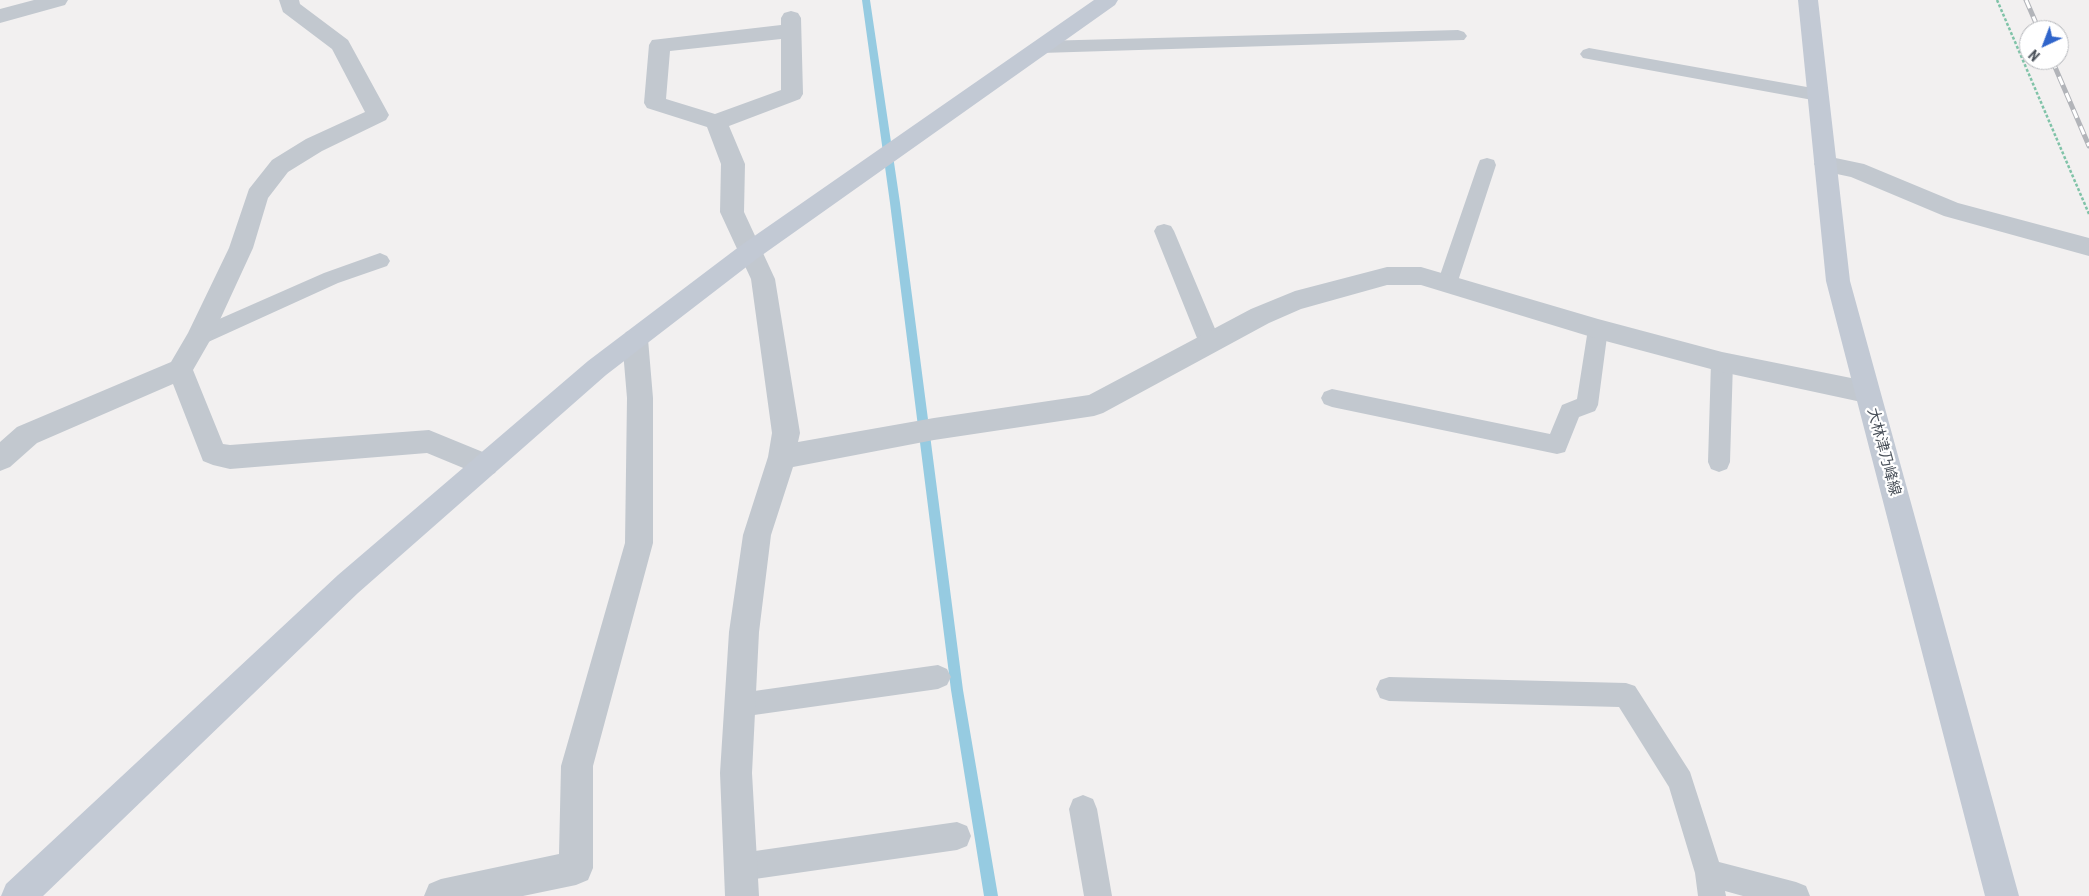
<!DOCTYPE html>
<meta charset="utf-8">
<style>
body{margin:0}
#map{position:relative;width:2089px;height:896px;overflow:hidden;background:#f2f0f0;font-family:"Roboto Condensed",sans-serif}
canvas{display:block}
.north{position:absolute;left:2019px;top:20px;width:50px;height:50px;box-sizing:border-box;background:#fff;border:1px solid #b7b9bd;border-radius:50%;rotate:223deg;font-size:14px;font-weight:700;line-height:20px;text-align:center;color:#4a515a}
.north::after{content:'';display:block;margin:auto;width:18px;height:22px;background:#3065cb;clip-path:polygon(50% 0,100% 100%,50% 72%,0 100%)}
</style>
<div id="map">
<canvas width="2089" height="896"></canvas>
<div class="north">N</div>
</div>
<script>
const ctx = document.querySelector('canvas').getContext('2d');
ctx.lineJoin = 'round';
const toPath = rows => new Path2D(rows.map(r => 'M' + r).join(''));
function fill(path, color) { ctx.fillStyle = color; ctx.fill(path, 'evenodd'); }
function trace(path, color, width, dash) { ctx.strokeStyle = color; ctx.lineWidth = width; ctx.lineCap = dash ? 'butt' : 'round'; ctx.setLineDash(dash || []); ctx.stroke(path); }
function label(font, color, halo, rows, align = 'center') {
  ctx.font = font + ' "Roboto Condensed","Noto Sans JP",sans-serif'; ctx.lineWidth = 4.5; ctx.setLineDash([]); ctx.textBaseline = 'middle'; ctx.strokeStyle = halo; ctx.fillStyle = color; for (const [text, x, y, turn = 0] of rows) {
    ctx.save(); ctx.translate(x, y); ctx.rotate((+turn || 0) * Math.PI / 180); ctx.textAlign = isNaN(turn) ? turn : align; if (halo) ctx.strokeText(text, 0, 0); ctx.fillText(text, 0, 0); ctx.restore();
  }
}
fill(toPath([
 [862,0,870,0,900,203,963,690,998,896,984,896,951,690,890,203,862,0]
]), '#96cbe1');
trace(toPath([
 [1997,0,2089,214]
]), '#80c3a8', 2.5, [3, 2]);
fill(toPath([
 [1458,30,1464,32,1467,36,1464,40,1041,53,1035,51,1032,47,1035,43,1041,41,1458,30],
 [1589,48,1818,89,1824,91,1827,95,1824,99,1818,101,1583,58,1580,54,1583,50,1589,48],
 [1487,158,1494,160,1496,165,1457,284,1454,289,1447,292,1440,289,1437,284,1478,165,1480,160,1487,158],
 [1164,224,1171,226,1174,231,1221,343,1217,349,1210,351,1203,349,1199,343,1154,231,1157,226,1164,224],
 [380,253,387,256,390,261,387,266,338,283,206,343,199,345,192,343,188,337,192,331,324,273,380,253],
 [1598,321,1605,323,1608,329,1598,405,1595,411,1579,417,1565,452,1557,454,1332,407,1324,404,1321,398,1324,392,1332,389,1550,434,1562,405,1577,399,1588,329,1591,323,1598,321],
 [1722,353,1730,356,1733,362,1730,462,1727,469,1719,472,1711,469,1708,462,1711,362,1714,356,1722,353],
 [938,665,947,669,951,677,947,685,938,689,740,717,731,714,727,705,731,696,740,693,938,665],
 [1389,677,1626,683,1635,686,1690,772,1719,862,1796,882,1806,886,1810,896,1743,896,1725,891,1726,896,1698,896,1695,873,1669,787,1619,707,1389,701,1380,698,1376,689,1380,680,1389,677],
 [1083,795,1093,799,1097,809,1112,896,1084,896,1069,809,1073,799,1083,795],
 [957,822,967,826,971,836,967,846,957,850,741,881,731,877,727,867,731,857,741,853,957,822]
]), '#c2c8cf');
fill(toPath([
 [34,0,68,0,65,5,0,23,0,9,34,0],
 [279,0,299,0,300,4,348,40,389,115,386,120,322,151,288,172,268,198,253,248,212,337,193,370,223,444,230,445,429,430,495,457,499,465,495,473,485,477,427,453,230,469,213,465,203,461,173,384,37,443,10,467,0,471,0,442,17,427,171,362,188,333,229,248,249,189,272,160,306,139,365,112,332,49,283,12,279,0],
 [791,11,798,13,801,18,803,94,800,99,729,126,745,164,744,212,775,279,800,433,798,442,934,418,1089,395,1251,309,1295,291,1387,267,1421,267,1598,319,1722,352,1866,381,1875,384,1879,392,1875,400,1866,403,1722,372,1598,339,1421,285,1387,285,1301,309,1269,323,1103,413,1094,416,934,440,793,467,771,535,759,632,752,773,759,896,725,896,720,773,729,632,743,535,768,457,772,433,751,279,720,212,721,164,707,127,647,108,644,103,649,45,652,40,781,25,781,18,784,13,791,11],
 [781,39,781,90,715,114,666,99,670,51,781,39],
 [1826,156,1864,164,1958,203,2089,238,2089,256,1944,216,1851,177,1818,170,1814,164,1818,158,1826,156],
 [635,329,644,332,648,339,653,398,653,543,593,766,593,868,588,880,576,885,523,896,424,896,429,884,441,879,559,854,561,766,625,543,627,398,622,339,626,332,635,329]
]), '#c2c8cf');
fill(toPath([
 [1094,0,1118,0,1115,5,758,258,606,375,358,593,43,896,1,896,6,884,338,575,588,361,740,246,1094,0],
 [1798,0,1818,0,1850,281,2019,896,1985,896,1826,281,1798,0]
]), '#c2c9d4');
const rail = toPath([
 [2026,0,2039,30],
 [2052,60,2089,146]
]);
trace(rail, '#b2b4b9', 5);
trace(rail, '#fff', 3, [9]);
label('15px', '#4a515a', '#fff', [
 ["大林津乃峰線",1883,452,75]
]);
</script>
